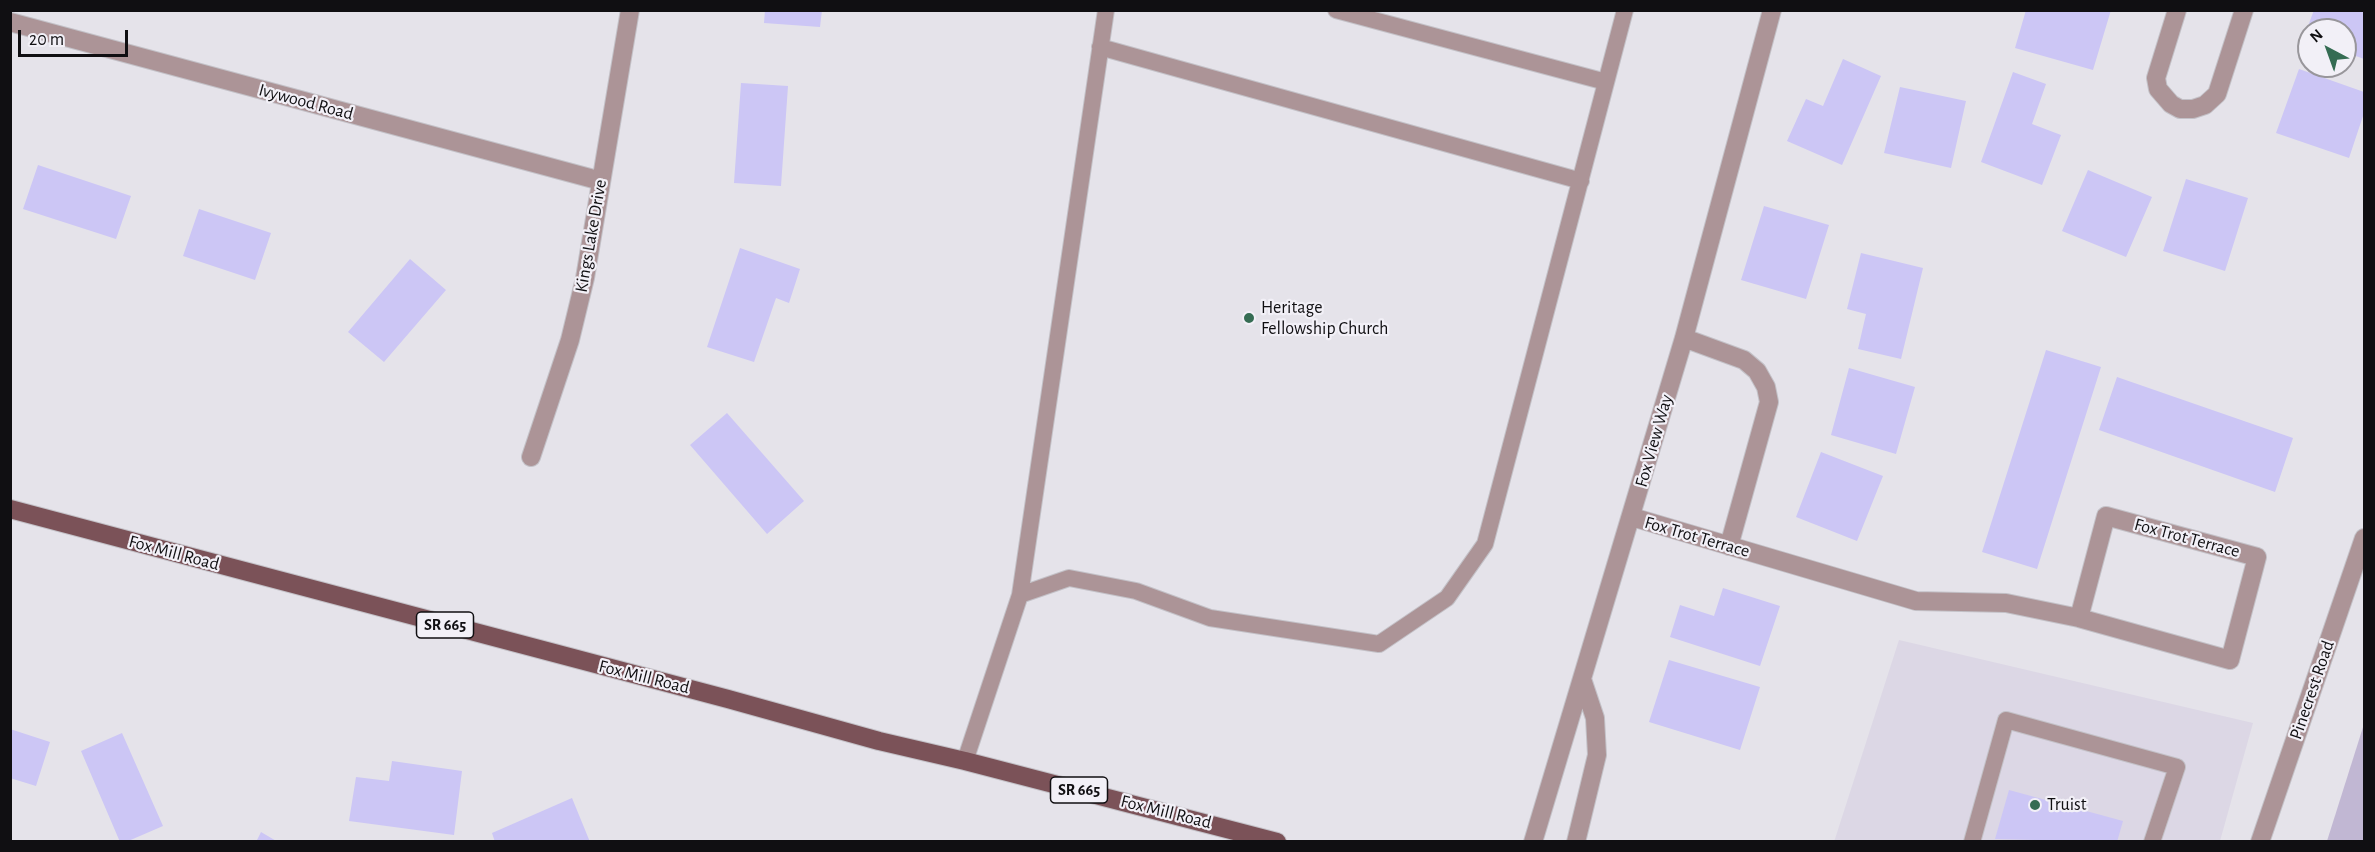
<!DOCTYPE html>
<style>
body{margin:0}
#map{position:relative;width:2375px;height:852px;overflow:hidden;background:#e5e3ea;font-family:"Alegreya Sans",sans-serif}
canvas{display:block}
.frame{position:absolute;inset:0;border:12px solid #100f12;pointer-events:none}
.north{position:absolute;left:2297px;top:18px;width:60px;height:60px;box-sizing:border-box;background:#f2f0f7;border:2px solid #98969b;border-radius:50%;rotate:319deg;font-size:16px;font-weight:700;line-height:24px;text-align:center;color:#100f12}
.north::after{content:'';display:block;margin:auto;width:21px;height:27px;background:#356c53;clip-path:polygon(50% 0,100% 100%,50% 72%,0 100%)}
.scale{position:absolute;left:18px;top:30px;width:110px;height:27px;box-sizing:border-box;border:3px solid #100f12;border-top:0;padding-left:8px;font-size:18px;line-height:21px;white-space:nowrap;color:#100f12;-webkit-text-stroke:4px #f2f0f7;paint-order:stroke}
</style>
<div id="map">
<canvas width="2375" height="852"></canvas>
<div class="frame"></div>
<div class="north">N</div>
<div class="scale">20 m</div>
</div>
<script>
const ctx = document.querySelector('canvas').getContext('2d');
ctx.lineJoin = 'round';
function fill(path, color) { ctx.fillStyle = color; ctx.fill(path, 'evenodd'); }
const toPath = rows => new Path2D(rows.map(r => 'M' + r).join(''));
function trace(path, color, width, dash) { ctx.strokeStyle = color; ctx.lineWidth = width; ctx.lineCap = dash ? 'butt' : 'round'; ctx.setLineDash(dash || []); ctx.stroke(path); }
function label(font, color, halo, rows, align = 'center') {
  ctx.font = font + ' "Alegreya Sans",sans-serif'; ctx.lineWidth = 4.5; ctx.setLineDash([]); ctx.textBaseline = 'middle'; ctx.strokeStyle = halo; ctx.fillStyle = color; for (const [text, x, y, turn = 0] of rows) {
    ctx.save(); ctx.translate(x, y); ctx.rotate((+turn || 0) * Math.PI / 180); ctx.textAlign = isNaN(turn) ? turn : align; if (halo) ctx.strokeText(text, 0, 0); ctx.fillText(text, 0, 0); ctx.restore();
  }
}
fill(toPath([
 [1899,640,2253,723,2220,841,1834,842]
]), '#dcd7e5');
fill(toPath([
 [2364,724,2364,841,2327,841]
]), '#c1b7d3');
fill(toPath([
 [765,10,822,10,820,27,764,23],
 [2026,10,2111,10,2093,70,2015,48],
 [2314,10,2364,10,2364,59,2345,52,2345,30,2309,30,2309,38,2304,37],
 [1843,59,1881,76,1842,165,1787,141,1806,99,1823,106],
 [2299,69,2364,92,2364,113,2349,158,2276,133],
 [2013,72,2046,84,2032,124,2061,135,2042,185,1981,162],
 [741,83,788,86,781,186,734,183],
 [1900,87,1966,101,1951,168,1884,153],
 [38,165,131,196,116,239,23,209],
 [2088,170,2152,197,2126,257,2062,231],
 [2186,179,2248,198,2225,271,2163,251],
 [1764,206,1829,225,1806,299,1741,280],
 [199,209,271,233,255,280,183,256],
 [740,248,800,269,789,303,776,298,754,362,707,347],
 [1861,253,1923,268,1901,359,1858,349,1866,314,1847,309],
 [410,259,446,290,384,362,348,332],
 [2046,350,2101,367,2037,569,1982,552],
 [1849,368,1915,387,1896,454,1831,435],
 [2117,377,2293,438,2275,492,2099,430],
 [727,413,804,501,767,534,690,445],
 [1821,452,1883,476,1857,541,1796,517],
 [1723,588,1780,606,1760,666,1670,637,1680,605,1714,616],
 [1669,660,1760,687,1740,750,1649,722],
 [10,729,50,742,36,786,10,778],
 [122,733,163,826,126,842,120,842,81,751],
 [392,761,462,771,454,835,349,821,356,777,389,781],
 [2009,790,2123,821,2117,842,1995,839],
 [572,798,590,842,495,842,492,833],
 [261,832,278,842,256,842]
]), '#ccc6f5');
const lane = toPath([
 [1336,10,1606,82],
 [1100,47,1581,181],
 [1020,595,1069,578,1136,591,1210,618,1379,644,1447,598,1485,544,1625,10],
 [965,761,1020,595,1106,10],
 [1972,842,2006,720,2177,767,2152,842]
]);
const street = toPath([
 [2177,10,2156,78,2158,89,2171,104,2180,109,2193,109,2205,105,2217,94,2244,10],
 [10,22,601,181],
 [1684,338,1744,360,1757,371,1766,387,1769,402,1729,546],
 [531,457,570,340,585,278,630,10],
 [1632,517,1916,601,2006,603,2079,618,2230,660,2257,557,2106,516,2079,618],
 [1533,842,1684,338,1772,10],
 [1576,842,1597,755,1595,718,1583,682],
 [2260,842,2364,538]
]);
const primary = toPath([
 [10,509,728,699,879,741,965,761,1277,842]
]);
trace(lane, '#c3c1c7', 18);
trace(street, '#c3c1c7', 20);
trace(primary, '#c3c1c7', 20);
trace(lane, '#ac9497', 16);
trace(street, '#ac9497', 18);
trace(primary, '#7b5258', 18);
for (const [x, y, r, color] of [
 [1249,318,6,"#356c53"],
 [2035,805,6,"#356c53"]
]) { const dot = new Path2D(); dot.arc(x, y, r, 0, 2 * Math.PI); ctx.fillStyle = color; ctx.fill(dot); trace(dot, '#f2f0f7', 2); }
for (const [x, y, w] of [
 [445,625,57],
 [1079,790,57]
]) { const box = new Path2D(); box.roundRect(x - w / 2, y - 13, w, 26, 4.5); ctx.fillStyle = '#f2f0f7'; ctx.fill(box); trace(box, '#100f12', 1.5); }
label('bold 16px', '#100f12', null, [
 ["SR 665",445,625],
 ["SR 665",1079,790]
]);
label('18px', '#100f12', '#f2f0f7', [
 ["Ivywood Road",306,102,15],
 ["Kings Lake Drive",591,236,-80],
 ["Fox View Way",1654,441,-74],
 ["Fox Trot Terrace",1697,537,16],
 ["Fox Trot Terrace",2187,538,15],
 ["Fox Mill Road",174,553,15],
 ["Fox Mill Road",644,677,14],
 ["Pinecrest Road",2312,690,-71],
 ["Fox Mill Road",1166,812,14]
]);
label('18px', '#100f12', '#f2f0f7', [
 ["Heritage",1261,308],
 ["Fellowship Church",1261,329],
 ["Truist",2047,805]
], 'left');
</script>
